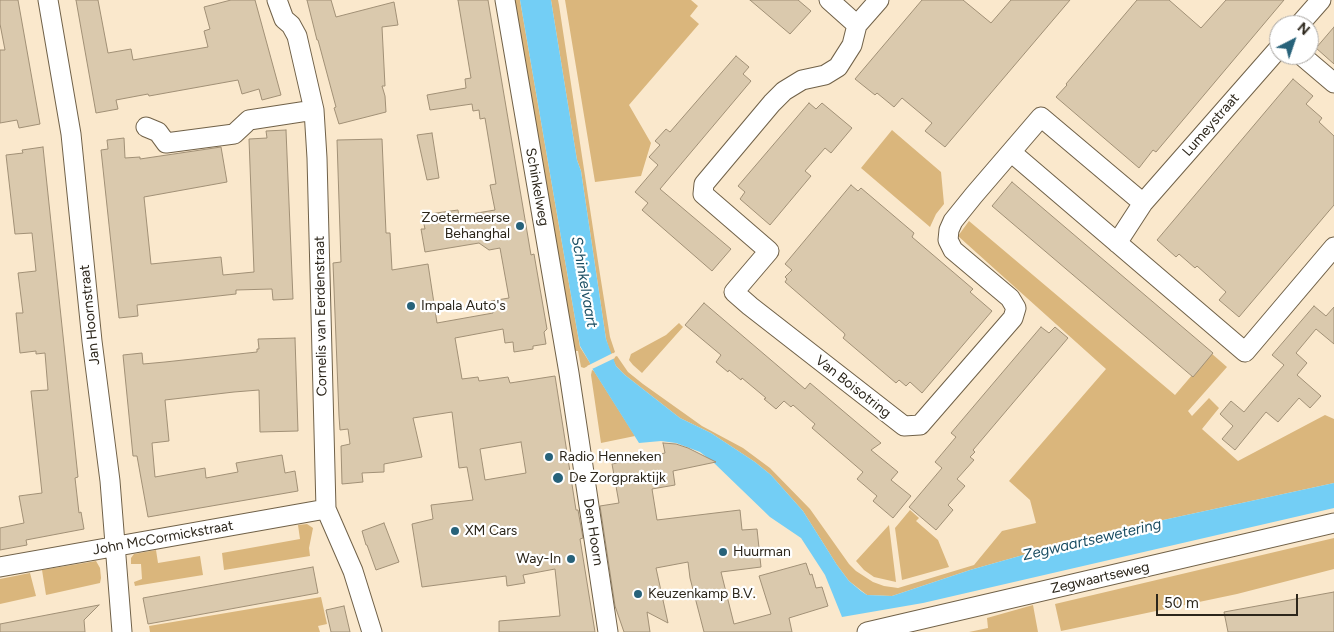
<!DOCTYPE html>
<style>
body{margin:0}
#map{position:relative;width:1334px;height:632px;overflow:hidden;background:#fae8cc;font-family:Figtree,sans-serif}
canvas{display:block}
.north{position:absolute;left:1269px;top:15px;width:50px;height:50px;box-sizing:border-box;background:#fff;border:1px solid #aba8a4;border-radius:50%;rotate:41deg;font-size:14px;font-weight:700;line-height:20px;text-align:center;color:#2c261b}
.north::after{content:'';display:block;margin:auto;width:18px;height:22px;background:#27627a;clip-path:polygon(50% 0,100% 100%,50% 72%,0 100%)}
.scale{position:absolute;left:1156px;top:594px;width:142px;height:22px;box-sizing:border-box;border:2px solid #2c261b;border-top:0;padding-left:6px;font-size:15px;line-height:18px;white-space:nowrap;color:#2c261b;-webkit-text-stroke:4px #fff;paint-order:stroke}
</style>
<div id="map">
<canvas width="1334" height="632"></canvas>
<div class="north">N</div>
<div class="scale">50 m</div>
</div>
<script>
const ctx = document.querySelector('canvas').getContext('2d');
ctx.lineJoin = 'round';
function fill(path, color) { ctx.fillStyle = color; ctx.fill(path, 'evenodd'); }
const toPath = rows => new Path2D(rows.map(r => 'M' + r).join(''));
function trace(path, color, width, dash) { ctx.strokeStyle = color; ctx.lineWidth = width; ctx.lineCap = dash ? 'butt' : 'round'; ctx.setLineDash(dash || []); ctx.stroke(path); }
function label(font, color, halo, rows, align = 'center') {
  ctx.font = font + ' Figtree,sans-serif'; ctx.lineWidth = 4.5; ctx.setLineDash([]); ctx.textBaseline = 'middle'; ctx.strokeStyle = halo; ctx.fillStyle = color; for (const [text, x, y, turn = 0] of rows) {
    ctx.save(); ctx.translate(x, y); ctx.rotate((+turn || 0) * Math.PI / 180); ctx.textAlign = isNaN(turn) ? turn : align; if (halo) ctx.strokeText(text, 0, 0); ctx.fillText(text, 0, 0); ctx.restore();
  }
}
fill(toPath([
 [513,0,520,0,577,330,580,347,590,363,590,365,584,368,581,367,578,351,572,351],
 [551,0,558,0,559,5,599,268,610,337,615,352,611,355,606,339,581,171,577,160],
 [565,0,691,0,698,6,690,16,699,24,629,105,651,143,641,176,595,182],
 [892,130,941,172,944,204,936,214,930,227,861,168],
 [969,221,1175,395,1211,353,1227,367,1188,411,1192,416,1209,398,1219,408,1202,429,1238,461,1325,415,1334,419,1334,483,1094,535,970,570,892,596,867,595,849,581,837,565,803,511,771,475,755,462,711,433,680,418,625,375,616,366,612,358,617,356,628,372,643,384,702,426,743,448,770,468,810,509,849,564,856,571,873,582,884,586,898,588,974,565,1002,531,1036,523,1030,500,1009,481,1106,369,958,236],
 [679,323,683,327,642,373,633,365,629,360,631,354,666,335],
 [592,370,594,371,635,436,601,443,591,375],
 [910,510,919,518,916,521,938,540,949,567,902,580,895,528],
 [307,524,313,528,309,548,310,556,224,570,222,553,300,539,298,525],
 [889,525,896,582,874,577,864,570,856,561],
 [1334,538,1334,569,1237,594,1061,631,1055,604],
 [156,550,158,563,200,556,203,575,135,586,134,582,142,579,141,564,131,564,131,558,134,554],
 [96,561,100,568,101,578,100,583,46,595,42,570],
 [30,573,36,596,0,604,0,579],
 [321,597,327,624,318,626,320,632,150,632,149,626],
 [1033,605,1038,632,969,632,988,628,987,618]
]), '#dab67c');
fill(toPath([
 [520,0,551,0,577,160,581,171,606,339,616,366,625,375,680,418,711,433,755,462,771,475,803,511,837,565,849,581,861,591,867,595,892,596,970,570,1094,535,1334,483,1334,508,923,603,842,617,825,575,801,538,770,517,713,462,700,452,676,443,661,441,639,443,590,365,590,363,580,346,577,330]
]), '#73cef5');
fill(toPath([
 [613,353,615,358,590,370,587,366]
]), '#fae8cc');
const building = toPath([
 [0,0,18,0,40,124,19,128,17,120,0,123,0,50,5,50,0,24,0,0],
 [76,0,98,0,108,53,131,49,133,60,208,47,204,31,210,29,204,7,231,0,255,0,281,95,262,100,259,89,242,94,238,80,149,96,148,94,116,100,118,109,96,113,76,0],
 [307,0,331,0,336,17,394,2,398,25,382,27,385,86,382,86,385,96,386,112,339,124,334,108,336,107,318,40,317,40,307,0],
 [458,0,488,0,531,255,534,254,547,329,544,332,546,344,533,346,533,349,514,352,513,342,505,343,503,329,455,338,462,379,478,377,479,381,508,377,510,383,555,376,576,510,578,510,583,538,580,539,595,632,499,632,499,621,560,616,555,569,523,575,525,583,507,586,506,576,422,587,412,524,433,519,431,505,473,500,467,467,459,468,452,412,413,418,422,457,384,464,384,472,362,473,363,482,342,484,341,446,350,444,348,429,340,430,339,416,333,263,341,262,337,140,382,139,386,233,390,233,392,270,428,264,437,323,493,313,491,301,509,298,500,248,489,250,479,243,425,252,421,229,425,229,422,215,458,210,459,216,495,210,490,185,496,184,485,118,480,119,479,110,473,111,472,104,430,110,427,95,466,88,465,79,471,78,458,0],
 [521,442,526,473,485,480,480,449,521,442],
 [750,0,798,0,811,11,790,34,750,0],
 [922,0,963,0,991,23,1011,0,1070,0,945,147,925,131,932,123,902,98,894,107,877,93,875,95,855,79,922,0],
 [1137,0,1169,0,1201,28,1226,0,1284,0,1156,152,1153,150,1139,168,1056,97,1067,85,1066,84,1137,0],
 [1334,27,1334,64,1316,48,1334,27],
 [736,56,749,67,743,74,751,81,660,189,731,249,712,271,642,210,648,203,635,192,658,165,649,157,660,145,655,141,666,129,670,132,736,56],
 [1293,79,1313,96,1306,104,1322,118,1319,122,1334,136,1334,205,1239,317,1219,300,1226,292,1197,266,1195,268,1179,254,1176,257,1157,240,1293,79],
 [809,103,816,109,822,103,852,128,831,153,825,148,805,171,811,176,770,225,740,199,745,192,738,186,809,103],
 [286,130,293,299,273,300,272,289,236,290,236,294,137,305,138,316,119,318,101,150,108,149,107,140,124,138,125,158,140,157,140,159,221,147,227,182,144,197,151,264,221,257,223,275,254,272,249,139,267,138,266,131,286,130],
 [432,133,439,178,427,180,417,135,432,133],
 [43,147,78,477,75,478,79,513,81,512,84,529,26,540,27,545,0,550,0,528,24,523,19,496,42,493,31,391,48,390,45,353,36,354,36,351,20,353,16,313,23,313,18,273,36,271,32,233,15,234,6,155,23,153,22,150,43,147],
 [1012,182,1213,353,1193,377,992,206,1012,182],
 [851,185,858,191,861,188,914,233,912,237,973,289,970,292,992,311,922,393,910,382,906,386,899,380,896,383,843,338,845,335,844,333,785,282,787,279,785,277,792,270,785,264,851,185],
 [704,303,805,389,810,383,881,443,871,450,898,472,891,480,911,496,893,518,873,501,877,496,857,479,863,472,812,428,815,424,793,405,791,407,784,401,776,409,764,399,766,398,742,378,741,380,729,370,728,372,716,362,721,355,685,325,704,303],
 [1314,306,1326,316,1334,307,1334,344,1316,329,1296,353,1307,363,1297,375,1321,396,1310,408,1299,398,1278,422,1266,412,1235,450,1222,439,1233,426,1220,414,1231,401,1244,412,1253,401,1284,365,1272,355,1314,306],
 [1041,327,1049,333,1055,327,1068,338,973,450,975,452,970,457,974,460,957,479,965,486,948,505,953,510,936,530,909,507,942,468,935,462,956,437,951,433,1041,327],
 [295,338,298,431,260,432,259,390,234,392,165,400,169,441,152,443,155,477,205,468,206,478,238,472,236,463,282,455,285,473,295,471,298,491,148,517,137,456,133,456,123,355,142,353,143,364,165,362,257,352,257,349,259,349,258,339,295,338],
 [663,443,676,444,688,448,716,462,673,471,675,485,652,489,657,520,740,510,742,530,757,529,761,567,721,572,734,624,771,614,759,576,806,563,810,575,812,574,816,588,822,587,828,606,789,618,792,632,704,632,690,578,688,562,656,568,668,623,647,612,650,632,624,632,615,606,600,506,619,503,612,464,665,453,663,443],
 [384,523,399,562,376,570,367,545,366,545,362,531,384,523],
 [313,567,318,593,148,624,143,598,313,567],
 [1334,592,1334,632,1228,632,1224,612,1334,592],
 [99,605,84,620,85,632,0,632,0,624,99,605],
 [344,606,350,632,331,632,326,610,344,606]
]);
fill(building, '#dac9ad');
trace(building, '#a19076', 1);
const minor = toPath([
 [48,0,71,134,92,341,110,481,122,632],
 [277,0,284,19,291,25,297,36,314,110,317,158,326,509,353,571,372,632],
 [505,0,569,373,608,632],
 [829,0,857,25],
 [879,0,857,25,852,45,838,67,825,75,802,80,784,91,772,103,704,184,703,194,769,251,734,292,750,306,904,426,920,425,1013,318,1016,308,1010,298,953,250,948,240,949,230,953,221,974,195,1041,117,1143,203],
 [1299,25,1321,0],
 [1301,55,1334,83],
 [146,127,158,132,166,143,234,134,249,120,314,110],
 [1011,152,1245,352,1334,247],
 [1117,243,1143,203,1279,48],
 [0,567,326,509],
 [867,632,1334,523]
]);
trace(minor, '#706148', 21);
trace(minor, '#fff', 19);
for (const [x, y, r, color] of [
 [520,226,5,"#27627a"],
 [411,306,5,"#27627a"],
 [549,457,5,"#27627a"],
 [558,478,6,"#27627a"],
 [455,531,5,"#27627a"],
 [723,552,5,"#27627a"],
 [571,559,5,"#27627a"],
 [638,594,5,"#27627a"]
]) { const dot = new Path2D(); dot.arc(x, y, r, 0, 2 * Math.PI); ctx.fillStyle = color; ctx.fill(dot); trace(dot, '#fff', 2); }
label('14px', '#2c261b', '#fff', [
 ["Lumeystraat",1211,125,-49],
 ["Schinkelweg",537,187,80],
 ["Jan Hoornstraat",90,315,-96],
 ["Cornelis van Eerdenstraat",321,316,-91],
 ["Van Boisotring",853,387,38],
 ["Den Hoorn",593,532,81],
 ["John McCormickstraat",163,538,-10],
 ["Zegwaartseweg",1100,578,-13]
]);
label('14px', '#2c261b', '#fff', [
 ["Zoetermeerse",510,218,"right"],
 ["Behanghal",510,234,"right"],
 ["Impala Auto's",421,306],
 ["Radio Henneken",559,457],
 ["De Zorgpraktijk",569,478],
 ["XM Cars",465,531],
 ["Huurman",733,552],
 ["Way-In",561,559,"right"],
 ["Keuzenkamp B.V.",648,594]
], 'left');
label('italic 15px', '#1a4d62', '#fff', [
 ["Schinkelvaart",584,282,80],
 ["Zegwaartsewetering",1092,540,-13]
]);
</script>
